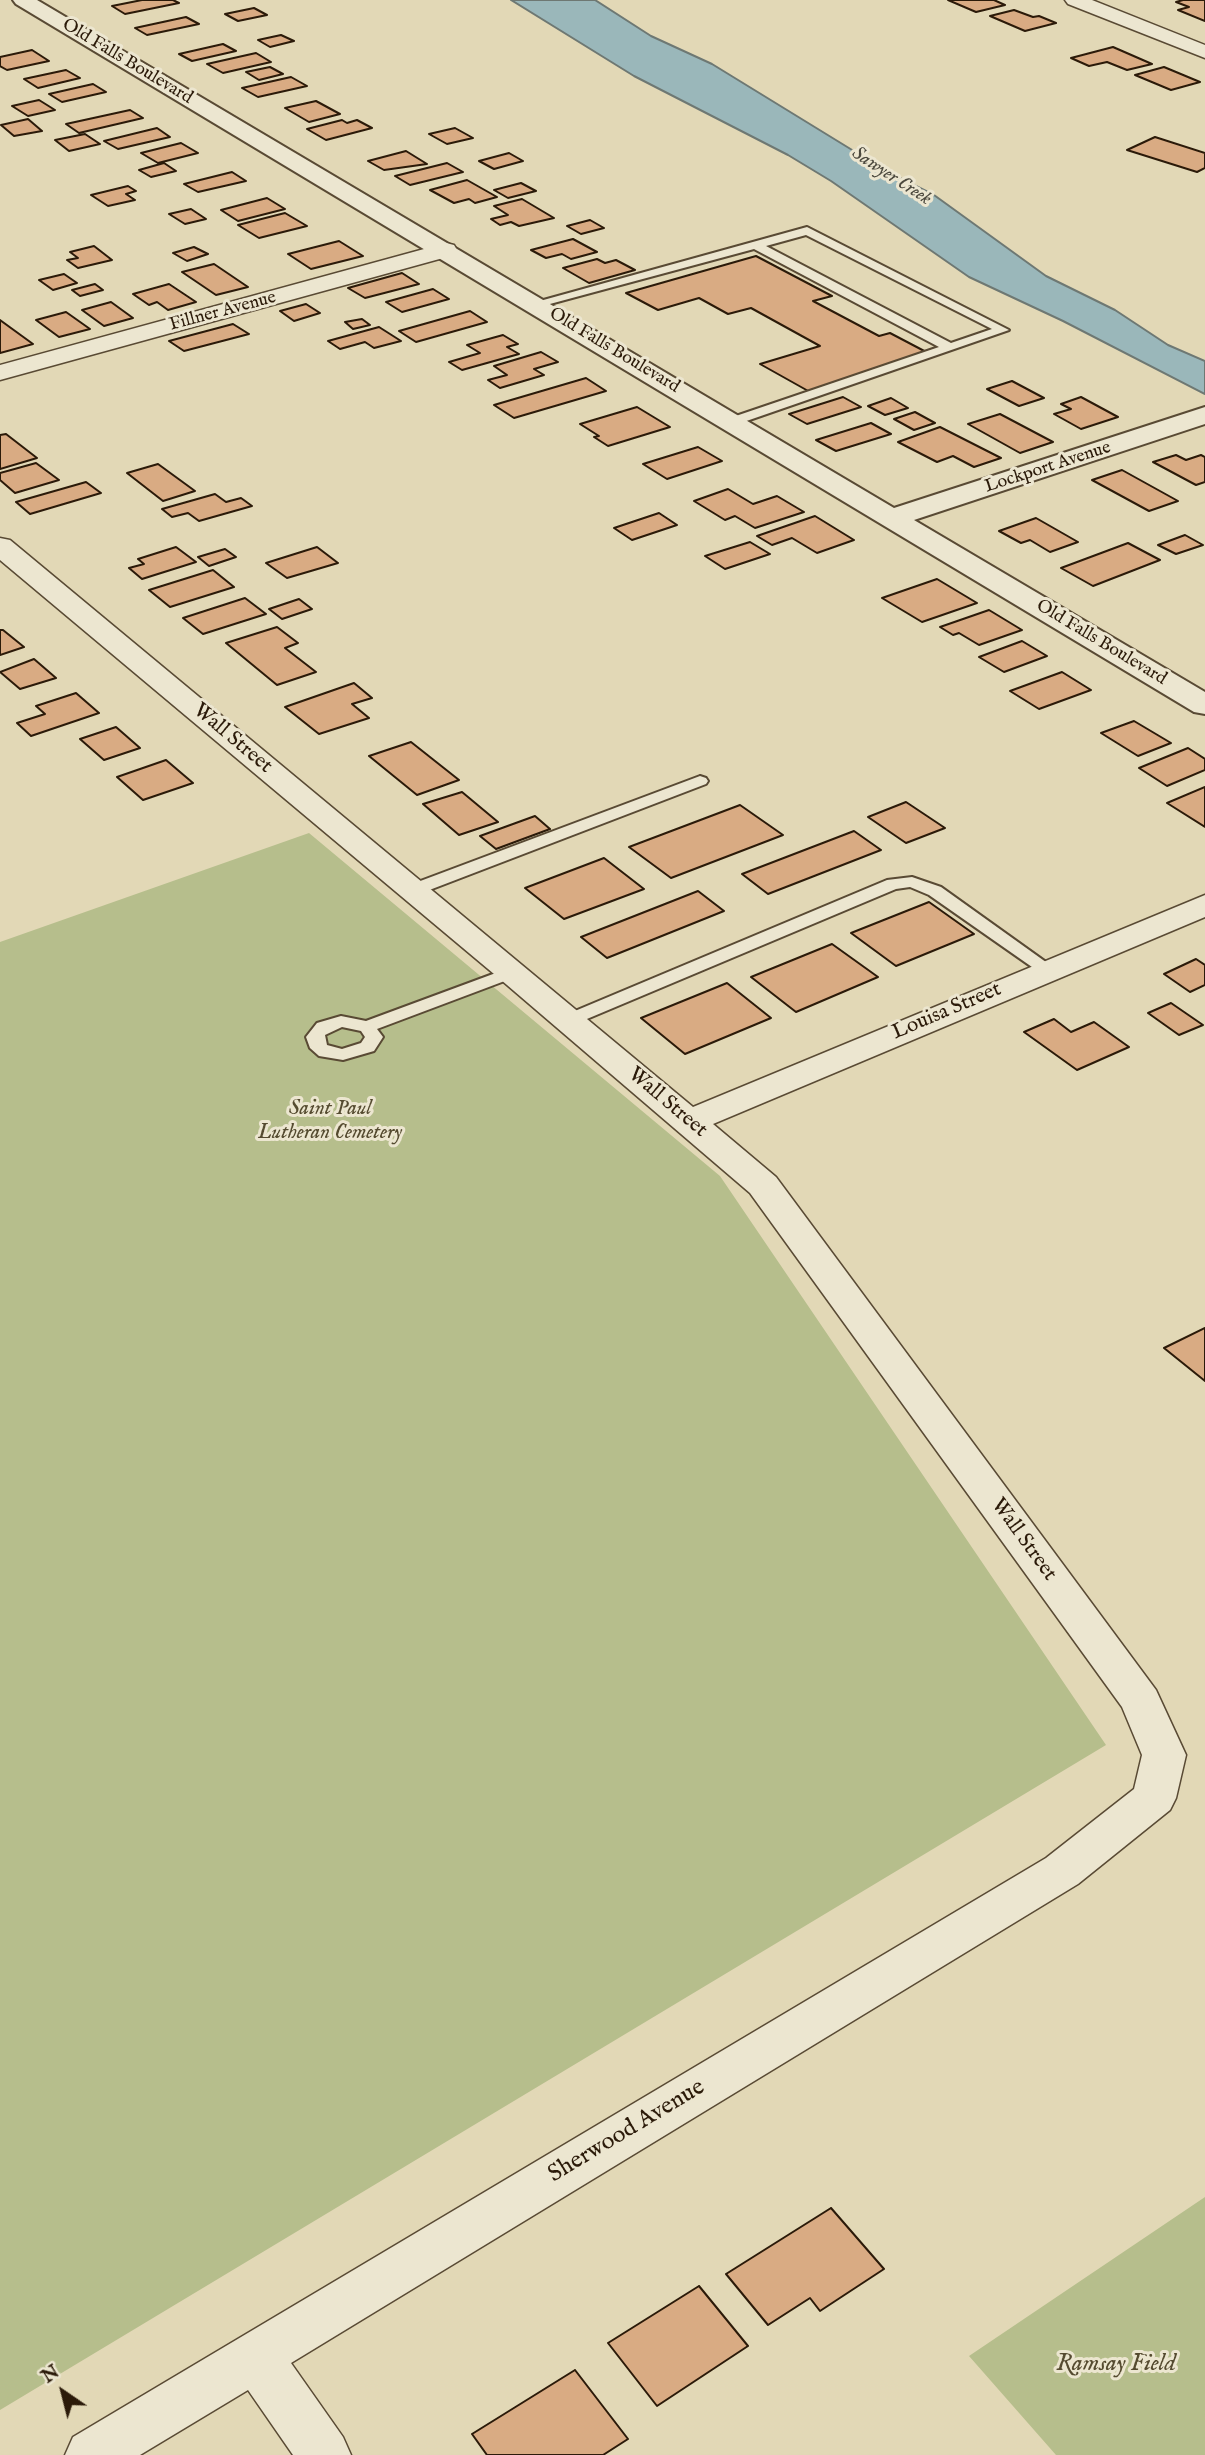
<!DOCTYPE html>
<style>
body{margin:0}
#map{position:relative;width:1205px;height:2455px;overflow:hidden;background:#e2d8b6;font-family:"IM FELL English",serif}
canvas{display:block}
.north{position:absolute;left:28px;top:2357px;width:70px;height:70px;-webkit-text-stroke:5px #ece6d0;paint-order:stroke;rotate:325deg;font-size:19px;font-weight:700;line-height:28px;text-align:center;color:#2b1a09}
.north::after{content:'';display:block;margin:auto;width:24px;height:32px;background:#2b1a09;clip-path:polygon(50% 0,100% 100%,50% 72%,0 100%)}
</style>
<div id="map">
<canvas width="1205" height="2455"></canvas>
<div class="north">N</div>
</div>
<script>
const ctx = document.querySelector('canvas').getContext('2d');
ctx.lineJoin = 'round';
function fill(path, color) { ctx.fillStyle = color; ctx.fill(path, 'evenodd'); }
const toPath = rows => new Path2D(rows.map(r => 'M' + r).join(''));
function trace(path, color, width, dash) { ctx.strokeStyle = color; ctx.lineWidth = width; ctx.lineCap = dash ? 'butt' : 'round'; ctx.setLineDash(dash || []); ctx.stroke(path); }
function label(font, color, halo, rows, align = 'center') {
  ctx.font = font + ' "IM FELL English",serif'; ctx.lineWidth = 6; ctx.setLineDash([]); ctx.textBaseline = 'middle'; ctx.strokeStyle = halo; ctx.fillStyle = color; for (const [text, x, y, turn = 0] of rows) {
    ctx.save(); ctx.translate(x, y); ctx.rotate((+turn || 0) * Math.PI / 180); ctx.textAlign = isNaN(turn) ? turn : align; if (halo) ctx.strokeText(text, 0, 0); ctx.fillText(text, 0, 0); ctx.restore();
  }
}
fill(toPath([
 [309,833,720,1176,1106,1745,0,2410,0,942],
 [1205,2197,1205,2455,1056,2455,969,2356]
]), '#b6be8c');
const water = toPath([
 [511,0,595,0,651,36,712,64,888,172,934,195,1046,276,1115,310,1168,345,1205,361,1205,394,1063,321,969,277,831,181,788,155,634,76,511,0]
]);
fill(water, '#9ab7ba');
trace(water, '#6e7873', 2);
const building = toPath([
 [142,0,173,0,179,3,125,14,112,6,142,0],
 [948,0,994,0,1005,5,976,12,948,0],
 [1183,0,1205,0,1205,21,1178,10,1189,7,1176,2,1183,0],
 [254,8,267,15,238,21,225,14,254,8],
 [1014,10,1033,17,1039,16,1056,23,1025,31,990,16,1014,10],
 [186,17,199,24,147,35,135,28,186,17],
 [281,35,294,41,270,47,258,40,281,35],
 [223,44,236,51,192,61,179,54,223,44],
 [1113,47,1152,64,1127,70,1107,62,1089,66,1071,58,1113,47],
 [32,50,49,61,7,70,0,66,0,57,32,50],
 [256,53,271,62,223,73,207,64,256,53],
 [270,67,283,74,259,80,246,72,270,67],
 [1164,67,1200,82,1171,90,1135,75,1164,67],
 [66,70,80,78,38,88,24,79,66,70],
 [291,77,307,86,258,97,242,88,291,77],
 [93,84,106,92,62,102,49,94,93,84],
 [39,100,55,110,28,116,12,106,39,100],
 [316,101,340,114,309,122,285,108,316,101],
 [130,110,143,118,79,133,66,124,130,110],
 [28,119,42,131,14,136,1,125,28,119],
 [342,120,347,123,357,120,372,128,326,140,307,129,342,120],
 [157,128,170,137,118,149,104,141,157,128],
 [455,128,473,138,447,144,429,134,455,128],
 [85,134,100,144,69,151,55,140,85,134],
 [1155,137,1205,153,1205,168,1197,172,1127,150,1155,137],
 [181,143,198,153,158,163,141,153,181,143],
 [406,151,427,164,384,170,368,161,406,151],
 [509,153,523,161,494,169,479,161,509,153],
 [164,163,176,171,151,177,139,170,164,163],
 [447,163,463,172,410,185,395,176,447,163],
 [232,172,246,181,198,192,184,184,232,172],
 [467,180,497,197,475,203,469,199,454,203,430,190,467,180],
 [521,183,536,191,508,198,494,190,521,183],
 [128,186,136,191,126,194,135,200,108,206,91,195,128,186],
 [267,198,285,209,238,221,221,210,267,198],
 [522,199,554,218,519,226,511,222,500,225,491,219,508,215,494,206,522,199],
 [191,209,206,219,185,224,169,214,191,209],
 [285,213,307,226,259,238,238,225,285,213],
 [590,220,604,228,581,234,567,226,590,220],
 [573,239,597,252,571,259,562,254,546,258,531,250,573,239],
 [339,241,363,256,311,269,288,254,339,241],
 [94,246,112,260,78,268,67,260,78,258,70,252,94,246],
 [194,247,208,254,187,261,173,253,194,247],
 [756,256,832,296,813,301,879,336,890,333,930,354,810,392,760,364,820,346,751,308,728,314,699,298,658,310,626,293,756,256],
 [597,259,605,263,616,260,635,270,589,283,563,268,597,259],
 [214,264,248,287,216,295,182,272,214,264],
 [402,273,419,284,365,298,348,288,402,273],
 [64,274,77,283,53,290,39,280,64,274],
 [95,284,103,290,80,296,72,290,95,284],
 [169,284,196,302,168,310,157,302,149,305,133,294,169,284],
 [433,289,449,299,402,312,386,302,433,289],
 [111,302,133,318,104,326,82,310,111,302],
 [306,304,320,313,294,321,280,311,306,304],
 [470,311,487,322,416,342,399,331,470,311],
 [66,312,90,329,59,337,36,320,66,312],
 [362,319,370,325,353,329,345,322,362,319],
 [0,320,33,344,0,353,0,320],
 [233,324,249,334,184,351,169,341,233,324],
 [379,327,401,341,374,348,365,342,340,349,328,341,379,327],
 [503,335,518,344,507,347,519,354,462,370,449,362,480,353,467,345,503,335],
 [541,352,558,362,534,369,544,375,500,388,488,380,507,375,494,366,541,352],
 [586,378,606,391,514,418,494,405,586,378],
 [1012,381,1044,398,1019,406,987,389,1012,381],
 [843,397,861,407,807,424,789,414,843,397],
 [1081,397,1118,417,1081,429,1054,414,1071,409,1061,404,1081,397],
 [891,398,908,408,885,415,868,406,891,398],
 [637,407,670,427,608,446,594,437,599,436,580,424,637,407],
 [915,412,935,423,914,430,894,419,915,412],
 [1000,414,1053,442,1020,453,968,424,1000,414],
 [871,423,891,434,836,451,816,440,871,423],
 [940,427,1001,458,974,467,953,456,937,462,898,442,940,427],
 [6,434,37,458,0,469,0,435,6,434],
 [698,447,722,461,667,479,643,464,698,447],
 [1176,455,1186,460,1201,455,1205,457,1205,482,1196,485,1153,462,1176,455],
 [36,463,59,480,15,493,0,480,0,473,36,463],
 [158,464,195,491,163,501,127,473,158,464],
 [1122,470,1178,501,1149,511,1092,480,1122,470],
 [86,482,101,493,30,514,16,502,86,482],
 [728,489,753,504,777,496,804,512,755,528,735,516,725,520,694,501,728,489],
 [215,494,226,502,241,498,252,506,199,521,188,513,172,517,162,509,215,494],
 [659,513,677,525,632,540,614,528,659,513],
 [815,516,854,540,817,553,792,538,772,545,757,536,815,516],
 [1036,518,1078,542,1050,552,1030,540,1021,543,999,531,1036,518],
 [1185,535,1203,545,1176,554,1158,545,1185,535],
 [750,542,770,554,725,569,705,556,750,542],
 [1128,543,1160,560,1093,586,1061,568,1128,543],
 [176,547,196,562,142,579,129,568,144,564,138,559,176,547],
 [317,547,338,563,287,578,266,563,317,547],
 [225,549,236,557,209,566,198,557,225,549],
 [213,570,234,587,170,607,149,590,213,570],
 [937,579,977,603,922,622,882,598,937,579],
 [245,598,266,614,203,634,183,618,245,598],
 [299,599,312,609,282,619,269,609,299,599],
 [989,610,1022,630,979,645,959,633,953,635,940,627,989,610],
 [277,627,298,643,285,648,316,672,277,685,226,643,277,627],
 [0,630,3,630,24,647,0,655,0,630],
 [1022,641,1047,656,1004,672,979,657,1022,641],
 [34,659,56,678,20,689,0,672,34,659],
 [1062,672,1091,690,1039,709,1010,691,1062,672],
 [354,683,372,698,352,704,369,718,319,734,285,707,354,683],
 [76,693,99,713,31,736,17,723,45,714,36,706,76,693],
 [1134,721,1171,743,1138,756,1101,733,1134,721],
 [116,727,140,748,104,760,80,739,116,727],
 [411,742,459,780,417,795,369,756,411,742],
 [1188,748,1205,759,1205,770,1167,786,1139,768,1188,748],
 [166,760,193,783,143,800,117,777,166,760],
 [1205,787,1205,827,1167,803,1205,787],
 [462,792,498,822,459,835,423,804,462,792],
 [906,802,945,828,906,843,868,817,906,802],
 [740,805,783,835,671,878,629,847,740,805],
 [535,816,550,829,496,849,480,836,535,816],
 [854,831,881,850,768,894,742,874,854,831],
 [604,858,644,889,564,919,525,888,604,858],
 [698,891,724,911,607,958,581,937,698,891],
 [929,902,974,934,896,966,851,933,929,902],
 [832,944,878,977,796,1012,751,977,832,944],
 [1196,959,1205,965,1205,985,1190,992,1164,974,1196,959],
 [727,983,771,1018,685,1054,641,1018,727,983],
 [1171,1003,1203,1025,1179,1035,1148,1013,1171,1003],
 [1054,1019,1071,1032,1094,1022,1129,1047,1077,1070,1024,1032,1054,1019],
 [1205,1328,1205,1381,1164,1348,1205,1328],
 [831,2208,884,2269,820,2311,810,2298,768,2325,726,2274,831,2208],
 [699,2286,748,2346,657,2406,608,2343,699,2286],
 [575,2370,628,2439,603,2455,487,2455,472,2434,575,2370]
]);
fill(building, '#d9ab83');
trace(building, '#2b1a09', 2);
const service = toPath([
 [807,227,1009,330,732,426,727,425,727,419,939,347,754,249,535,308,529,304,807,227],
 [806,235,992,329,951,343,766,246,806,235],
 [700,776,706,778,708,781,706,784,419,894,413,895,405,890,407,886,700,776],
 [912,877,941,887,1057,970,1048,975,1042,974,929,895,910,887,896,889,575,1024,563,1024,560,1020,563,1016,887,880,912,877],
 [512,967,518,968,521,972,518,976,377,1029,383,1037,374,1051,343,1060,319,1056,310,1048,306,1037,317,1023,341,1016,366,1021,512,967],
 [342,1027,361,1031,365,1037,361,1043,342,1049,327,1045,325,1035,342,1027]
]);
const minor = toPath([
 [1065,0,1092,0,1205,45,1205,58,1068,4,1065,0],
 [446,243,454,245,457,250,454,255,0,380,0,365,446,243],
 [0,538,10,540,693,1107,1205,895,1205,917,713,1124,776,1177,1156,1690,1186,1755,1176,1798,1170,1810,1078,1884,291,2363,343,2437,351,2455,293,2455,248,2390,140,2455,65,2455,73,2437,1046,1858,1134,1789,1142,1755,1122,1707,750,1193,500,979,0,560,0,538]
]);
const tertiary = toPath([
 [13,0,37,0,894,508,1205,407,1205,424,914,520,1205,692,1205,714,1194,712,16,4,13,0]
]);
trace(service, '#594a34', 4);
trace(minor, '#594a34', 3);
trace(tertiary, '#594a34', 4);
fill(service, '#ece6d0');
fill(minor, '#ece6d0');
fill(tertiary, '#ece6d0');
label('18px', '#2b1a09', '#ece6d0', [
 ["Old Falls Boulevard",127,62,31],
 ["Fillner Avenue",223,312,-15],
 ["Old Falls Boulevard",614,351,31],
 ["Lockport Avenue",1048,468,-18],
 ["Old Falls Boulevard",1101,643,31]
]);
label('italic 19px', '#4c493e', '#ece6d0', [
 ["Sawyer Creek",891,177,33]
]);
label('21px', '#2b1a09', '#ece6d0', [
 ["Wall Street",232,739,40],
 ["Louisa Street",947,1012,-23],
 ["Wall Street",667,1103,40],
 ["Wall Street",1023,1540,54]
]);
label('italic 21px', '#554b30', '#ece6d0', [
 ["Saint Paul",330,1110],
 ["Lutheran Cemetery",330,1134]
]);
label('24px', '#2b1a09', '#ece6d0', [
 ["Sherwood Avenue",627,2132,-31]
]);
label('italic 24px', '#554b30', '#ece6d0', [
 ["Ramsay Field",1116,2365]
]);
</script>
